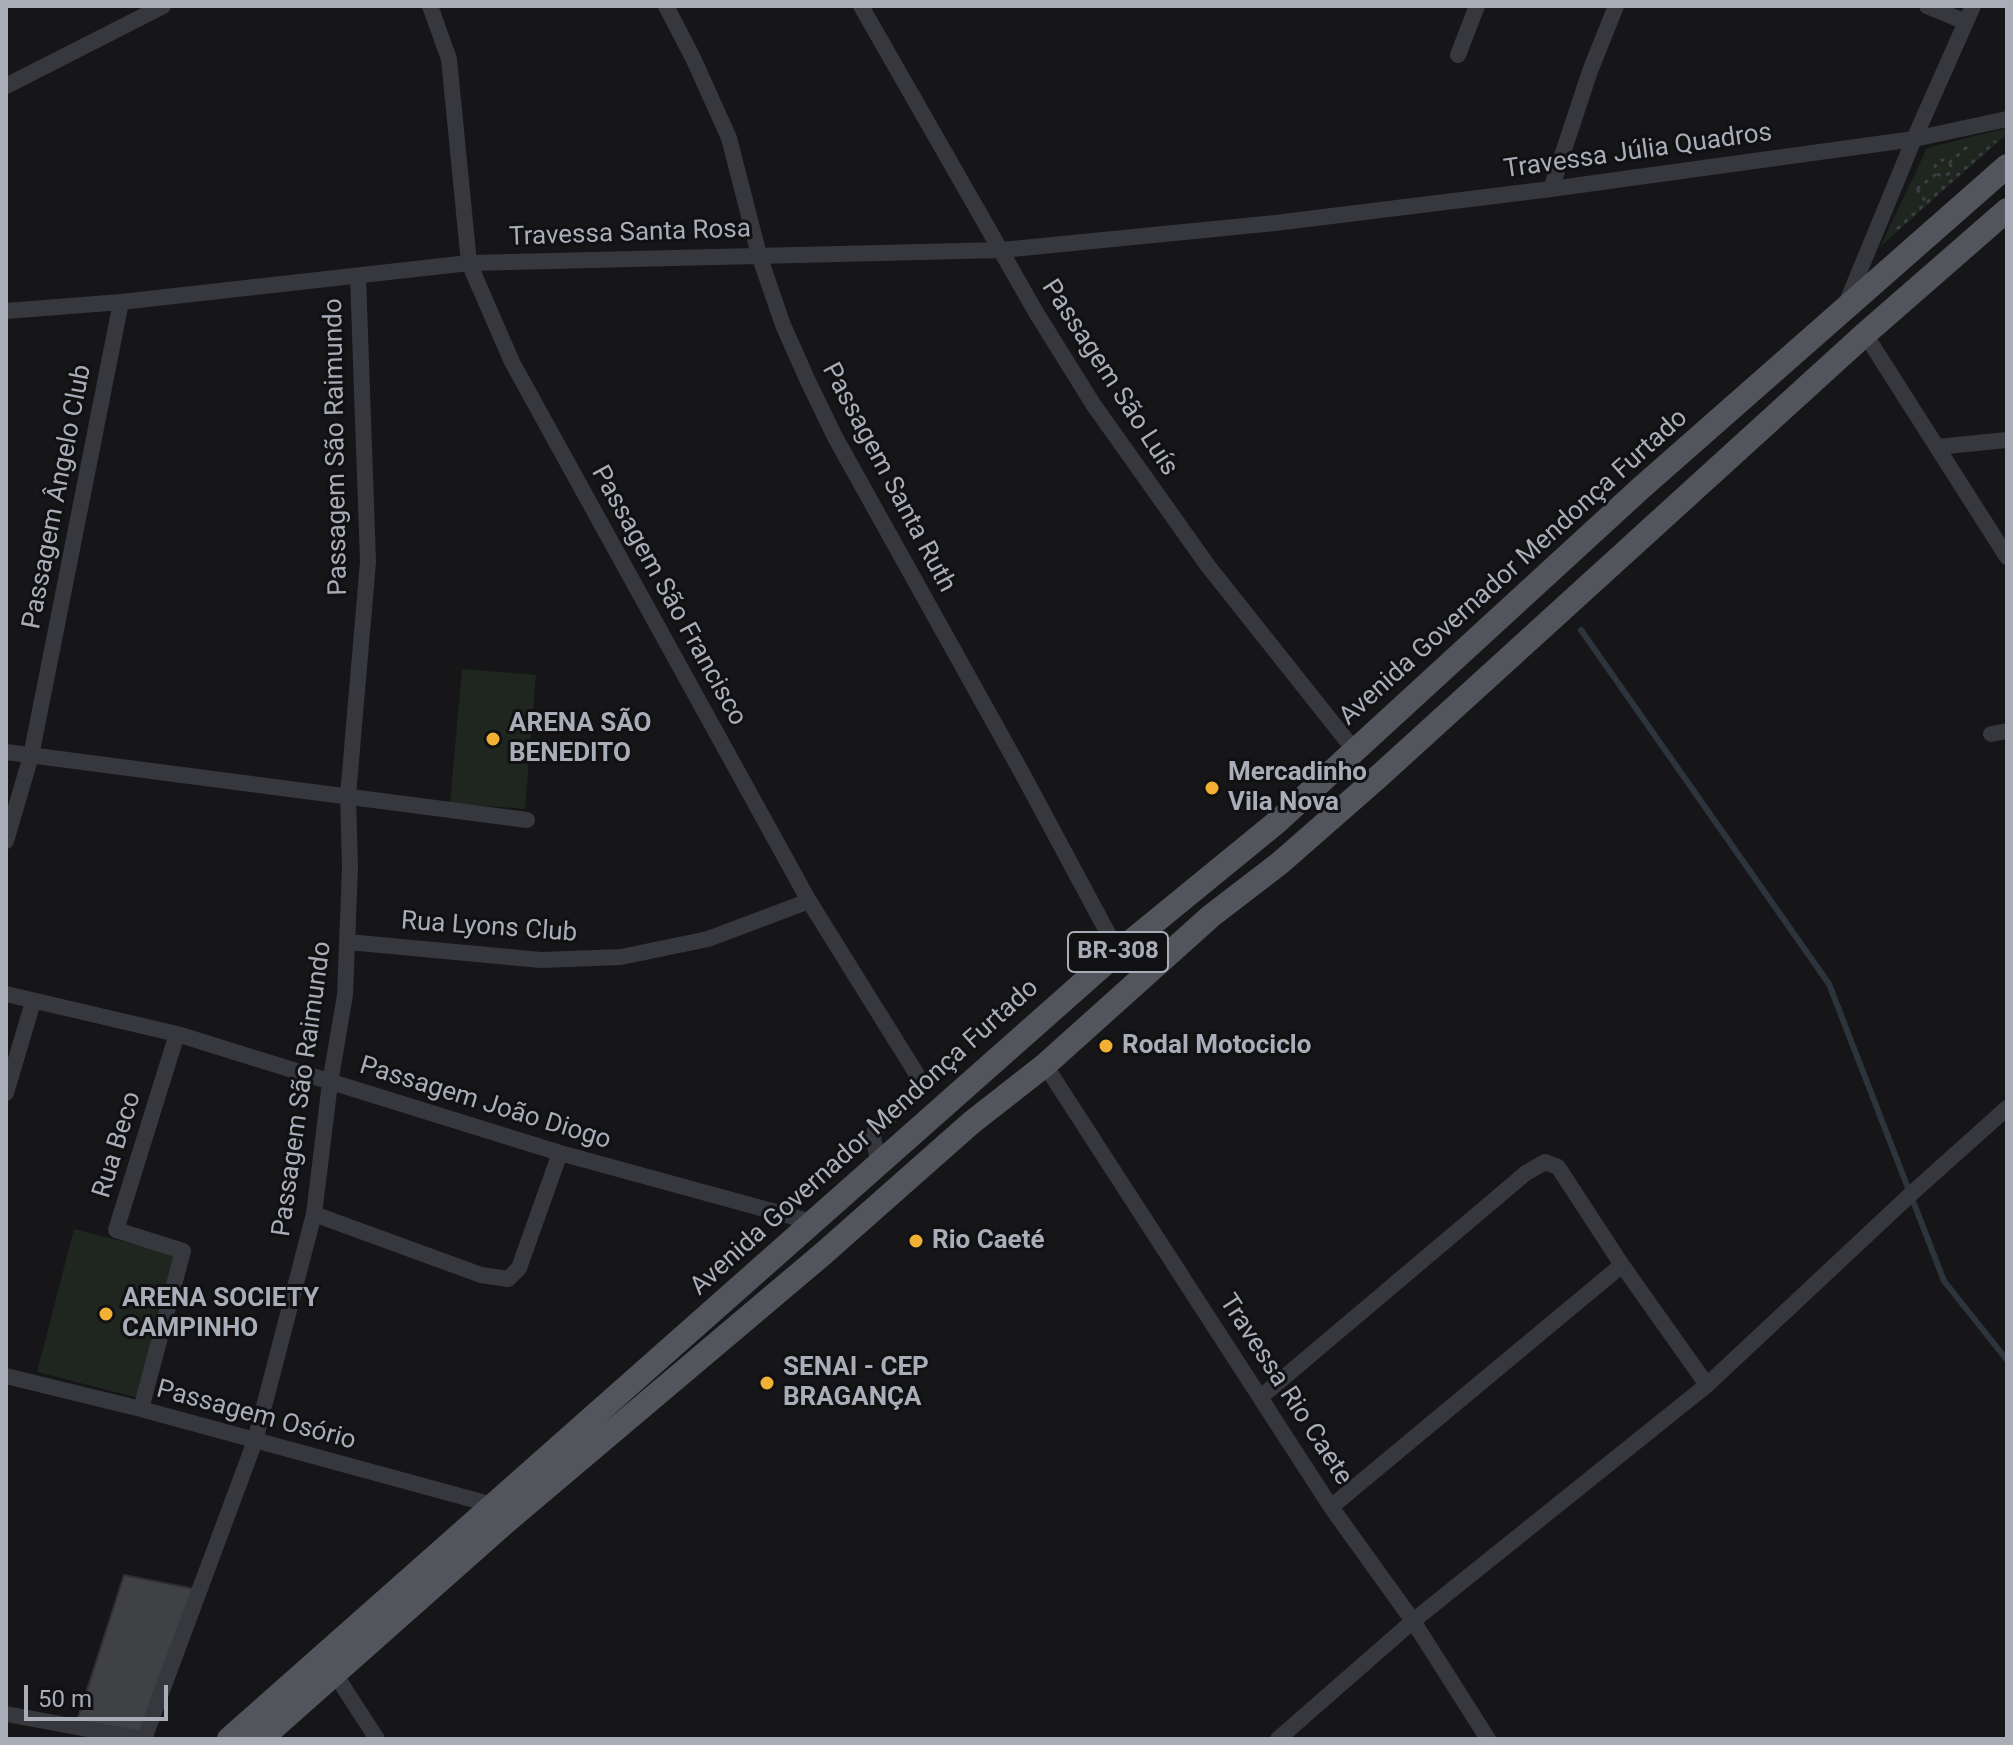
<!DOCTYPE html>
<meta charset="utf-8">
<style>
body{margin:0}
#map{position:relative;width:2013px;height:1745px;overflow:hidden;background:#161618;font-family:Roboto,sans-serif}
canvas{display:block}
.frame{position:absolute;inset:0;border:8px solid #a8adb8;pointer-events:none}
.scale{position:absolute;left:24px;top:1685px;width:144px;height:36px;box-sizing:border-box;border:4px solid #a8adb8;border-top:0;padding-left:10px;font-size:24px;line-height:28px;white-space:nowrap;color:#a8adb8;-webkit-text-stroke:6px #111113;paint-order:stroke}
</style>
<div id="map">
<canvas width="2013" height="1745"></canvas>
<div class="frame"></div>
<div class="scale">50 m</div>
</div>
<script>
const ctx = document.querySelector('canvas').getContext('2d');
ctx.lineJoin = 'round';
function fill(path, color) { ctx.fillStyle = color; ctx.fill(path, 'evenodd'); }
const toPath = rows => new Path2D(rows.map(r => 'M' + r).join(''));
function trace(path, color, width, dash) { ctx.strokeStyle = color; ctx.lineWidth = width; ctx.lineCap = dash ? 'butt' : 'round'; ctx.setLineDash(dash || []); ctx.stroke(path); }
function label(font, color, halo, rows, align = 'center') {
  ctx.font = font + ' Roboto,sans-serif'; ctx.lineWidth = 6; ctx.setLineDash([]); ctx.textBaseline = 'middle'; ctx.strokeStyle = halo; ctx.fillStyle = color; for (const [text, x, y, turn = 0] of rows) {
    ctx.save(); ctx.translate(x, y); ctx.rotate((+turn || 0) * Math.PI / 180); ctx.textAlign = isNaN(turn) ? turn : align; if (halo) ctx.strokeText(text, 0, 0); ctx.fillText(text, 0, 0); ctx.restore();
  }
}
fill(toPath([
 [2007,128,2007,134,1880,247,1927,148],
 [462,669,536,675,525,809,450,803],
 [74,1229,176,1255,139,1398,37,1372]
]), '#1e261f');
trace(toPath([
 [1581,630,1829,984,1944,1281,2007,1360]
]), '#2c353c', 6);
const building = toPath([
 [124,1575,200,1590,144,1739,75,1727,124,1575]
]);
fill(building, '#404145');
trace(building, '#303034', 2);
trace(toPath([
 '1935 168a8 8 0 1 1 16 0a8 8 0 1 1-16 0Z',
 [1949,163,1967,147],
 [1917,189,1936,174],
 [1917,189,1926,202],
 [1897,229,1996,141]
]), '#3d3f44', 3, [4, 6]);
trace(toPath([
 [430,6,449,59,469,263,512,362,809,901,916,1073,919,1090,875,1130,873,1138,879,1163],
 [666,6,693,58,729,138,759,255,783,325,807,379,835,437,1022,773,1118,952],
 [861,6,1037,314,1093,404,1208,566,1355,751],
 [1927,6,1966,22],
 [1458,55,1477,6],
 [6,86,163,6],
 [1551,189,1590,71,1616,6],
 [1846,304,1914,139,1973,6],
 [6,311,121,302,469,263,1002,250,1275,223,1551,189,1914,139,2007,119],
 [1865,334,2007,557],
 [1937,447,2007,440],
 [1991,734,2007,731],
 [6,752,527,820],
 [6,841,31,756,121,302],
 [348,942,541,960,621,957,708,939,809,901],
 [6,994,177,1034,560,1153,812,1222],
 [1045,1065,1331,1507,1413,1621,1488,1739],
 [6,1093,33,1002],
 [314,1214,481,1275,508,1279,519,1268,560,1153],
 [6,1376,141,1409,493,1505],
 [1262,1396,1526,1173,1545,1162,1558,1167,1622,1265,1707,1385],
 [141,1409,183,1251,116,1230,177,1034],
 [1331,1507,1622,1265],
 [335,1674,377,1739],
 [6,1714,143,1739],
 [144,1739,255,1441,314,1214,330,1083,345,995,350,868,348,796,368,562,358,276],
 [1278,1739,1413,1621,1707,1385,1911,1194,2007,1108]
]), '#37383d', 16);
trace(toPath([
 [229,1739,1118,952,1277,822,1641,488,2007,166],
 [261,1739,508,1520,824,1253,971,1123,1045,1065,1211,916,1280,863,1377,778,1865,334,2007,210]
]), '#53555c', 24);
for (const [x, y, r, color] of [
 [493,739,8,"#f2b134"],
 [1212,788,8,"#f2b134"],
 [1106,1046,8,"#f2b134"],
 [916,1241,8,"#f2b134"],
 [106,1314,8,"#f2b134"],
 [767,1383,8,"#f2b134"]
]) { const dot = new Path2D(); dot.arc(x, y, r, 0, 2 * Math.PI); ctx.fillStyle = color; ctx.fill(dot); trace(dot, '#111113', 3); }
for (const [x, y, w] of [
 [1118,952,100]
]) { const box = new Path2D(); box.roundRect(x - w / 2, y - 20, w, 40, 6); ctx.fillStyle = '#111113'; ctx.fill(box); trace(box, '#a8adb8', 2); }
label('bold 24px', '#a8adb8', null, [
 ["BR-308",1118,952]
]);
label('26px', '#a8adb8', '#111113', [
 ["Travessa Júlia Quadros",1638,152,-8],
 ["Travessa Santa Rosa",630,234,-2],
 ["Passagem São Luís",1109,378,57],
 ["Passagem São Raimundo",337,447,-91],
 ["Passagem Santa Ruth",888,478,62],
 ["Passagem Ângelo Club",58,497,-79],
 ["Avenida Governador Mendonça Furtado",1514,568,-42],
 ["Passagem São Francisco",668,596,61],
 ["Rua Lyons Club",489,928,4],
 ["Passagem São Raimundo",303,1089,-82],
 ["Passagem João Diogo",485,1104,17],
 ["Avenida Governador Mendonça Furtado",865,1138,-42],
 ["Rua Beco",118,1145,-73],
 ["Travessa Rio Caete",1285,1390,57],
 ["Passagem Osório",256,1416,15]
]);
label('bold 26px', '#a8adb8', '#111113', [
 ["ARENA SÃO",509,724],
 ["BENEDITO",509,754],
 ["Mercadinho",1228,773],
 ["Vila Nova",1228,803],
 ["Rodal Motociclo",1122,1046],
 ["Rio Caeté",932,1241],
 ["ARENA SOCIETY",122,1299],
 ["CAMPINHO",122,1329],
 ["SENAI - CEP",783,1368],
 ["BRAGANÇA",783,1398]
], 'left');
</script>
